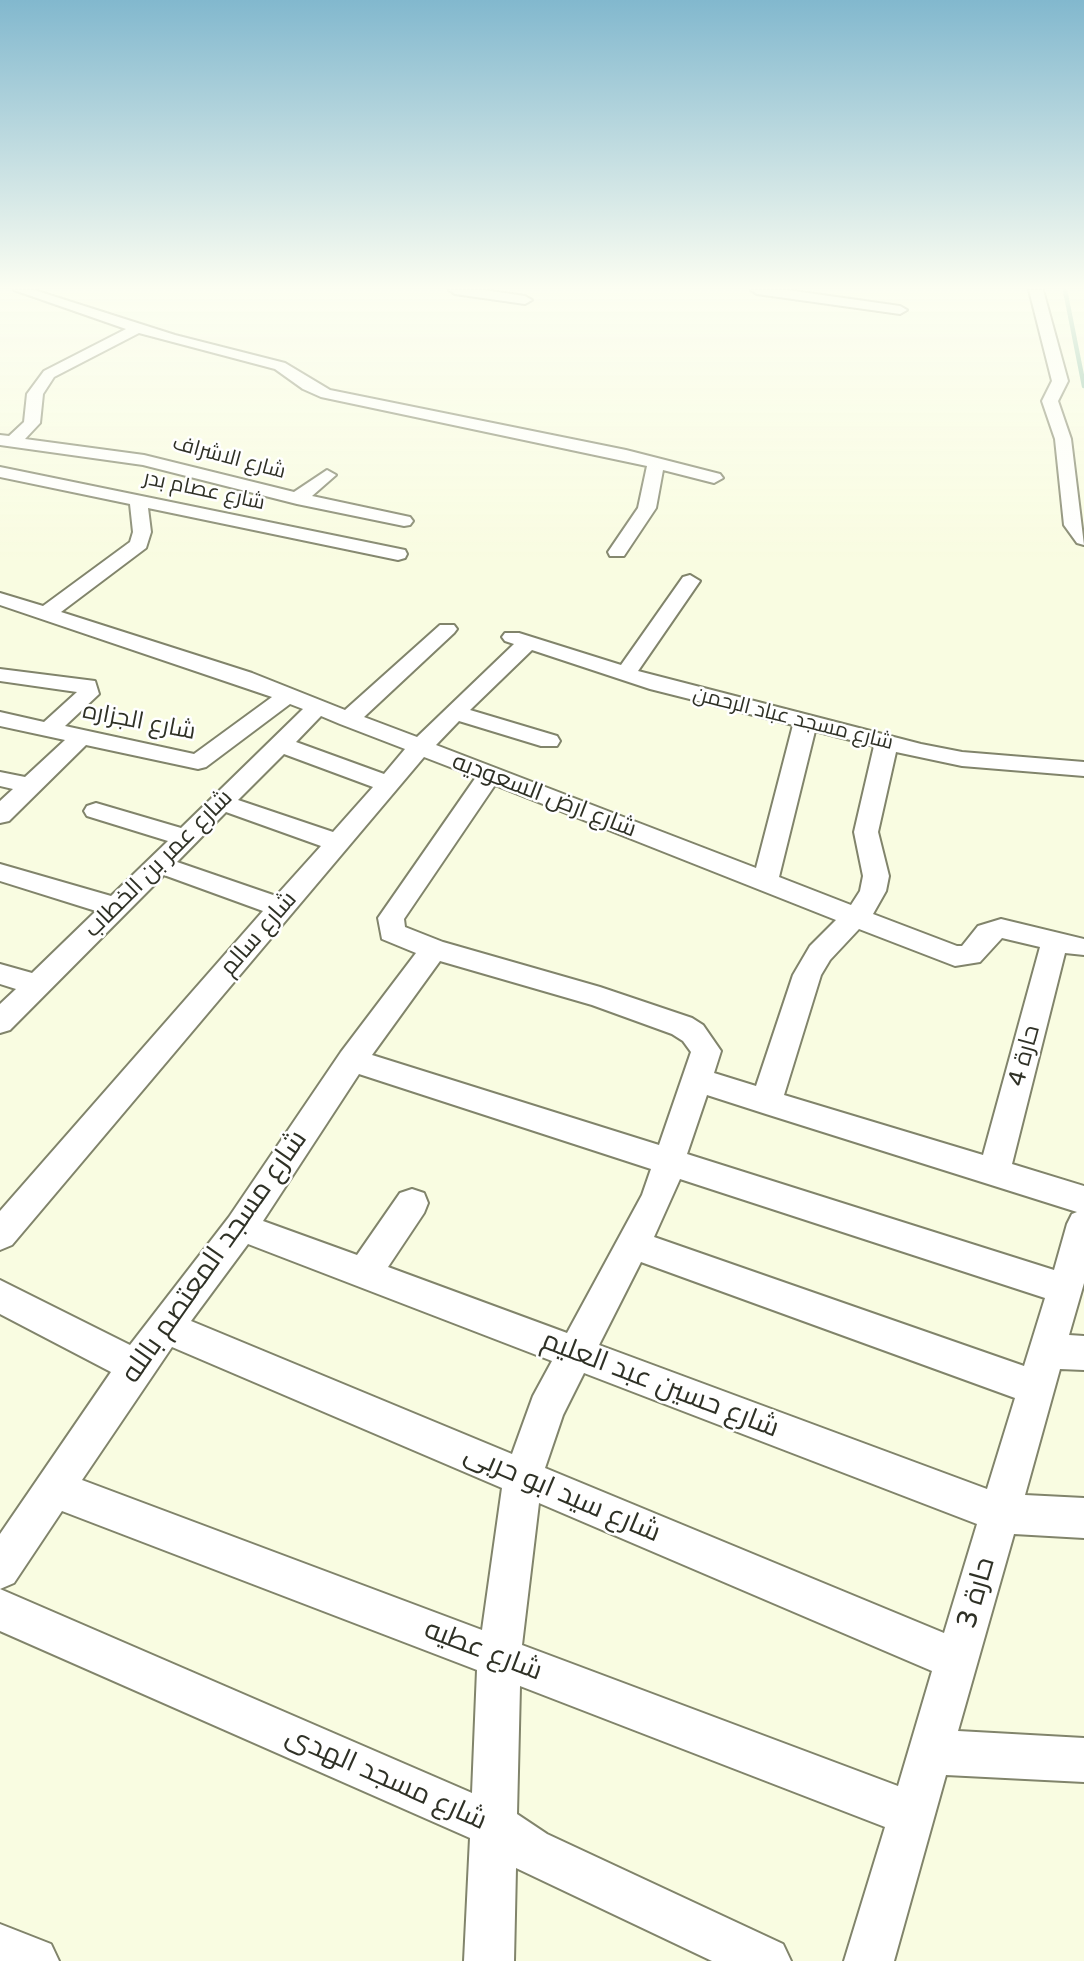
<!DOCTYPE html>
<meta charset="utf-8">
<style>
body{margin:0}
canvas{display:block;background:#f9fce1}
</style>
<canvas width="1084" height="1961"></canvas>
<script>
const ctx = document.querySelector('canvas').getContext('2d');
ctx.lineJoin = 'round';
const toPath = rows => new Path2D(rows.map(r => 'M' + r).join(''));
function trace(path, color, width, dash) { ctx.strokeStyle = color; ctx.lineWidth = width; ctx.lineCap = dash ? 'butt' : 'round'; ctx.setLineDash(dash || []); ctx.stroke(path); }
function fill(path, color) { ctx.fillStyle = color; ctx.fill(path, 'evenodd'); }
function label(font, color, halo, rows, align = 'center') {
  ctx.font = font + ' "Varela Round",Cairo,sans-serif'; ctx.lineWidth = 5; ctx.setLineDash([]); ctx.textBaseline = 'middle'; ctx.strokeStyle = halo; ctx.fillStyle = color; for (const [text, x, y, turn = 0] of rows) {
    ctx.save(); ctx.translate(x, y); ctx.rotate((+turn || 0) * Math.PI / 180); ctx.textAlign = isNaN(turn) ? turn : align; if (halo) ctx.strokeText(text, 0, 0); ctx.fillText(text, 0, 0); ctx.restore();
  }
}
trace(toPath([
 [1065,290,1084,386]
]), '#89bda6', 4.5);
const minor = toPath([
 [14,290,34,290,175,335,285,363,330,390,626,450,720,474,723,478,714,483,663,470,656,508,624,556,610,556,608,552,638,508,647,466,321,397,303,389,275,369,139,333,54,377,43,394,40,423,25,439,144,455,294,492,327,470,336,475,312,496,410,517,413,521,410,525,404,526,297,504,143,465,0,445,0,435,9,436,24,422,27,394,44,371,126,329,14,290],
 [449,290,484,290,525,296,532,300,525,304,455,294,449,290],
 [751,290,787,290,900,306,907,310,900,314,757,294,751,290],
 [1029,290,1043,290,1068,381,1058,401,1071,439,1084,545,1077,543,1064,525,1055,439,1042,401,1052,381,1029,290],
 [0,467,405,550,407,554,405,558,398,560,148,508,151,532,146,548,61,612,252,673,345,710,440,625,454,625,457,629,454,633,364,717,417,737,514,644,505,641,502,637,505,633,519,633,621,665,683,577,690,575,700,581,638,671,921,744,962,752,1084,762,1084,776,962,766,896,752,878,832,889,876,886,891,873,914,957,946,962,946,978,926,1001,919,1084,939,1084,955,1065,953,1012,1164,1084,1186,1084,1283,1069,1335,1084,1336,1084,1370,1060,1369,1025,1495,1084,1498,1084,1538,1014,1534,958,1731,1084,1738,1084,1782,946,1775,894,1961,844,1961,885,1827,520,1686,517,1814,547,1834,783,1944,791,1961,712,1961,516,1868,514,1961,464,1961,470,1838,0,1631,0,1534,111,1372,0,1314,0,1280,130,1345,229,1217,341,1052,416,953,382,939,378,918,476,777,424,757,12,1245,0,1250,0,1211,263,911,164,875,10,1030,0,1033,0,1004,16,989,0,984,0,964,32,973,96,911,0,881,0,864,111,896,168,841,87,816,84,811,87,806,96,803,181,828,303,709,290,704,206,767,198,769,86,745,9,821,0,823,0,801,13,789,0,786,0,772,25,777,65,740,0,726,0,712,44,722,77,692,0,681,0,669,95,681,99,694,65,726,194,754,272,697,0,605,0,593,43,606,130,542,133,532,130,504,0,477,0,467],
 [532,650,650,689,793,725,756,868,436,745,459,721,541,746,557,746,560,741,557,736,470,710,532,650],
 [321,716,340,724,405,749,384,774,296,742,321,716],
 [815,731,874,746,854,832,863,876,860,891,851,905,779,877,815,731],
 [284,754,373,787,333,832,238,800,284,754],
 [495,785,836,920,810,946,793,975,756,1086,714,1073,721,1051,703,1025,692,1018,600,987,443,942,405,927,404,919,495,785],
 [226,812,321,846,276,896,177,862,226,812],
 [859,929,955,966,980,962,1002,938,1040,947,983,1155,784,1095,821,975,830,960,859,929],
 [440,961,592,1005,672,1034,683,1041,691,1052,659,1145,372,1055,440,961],
 [359,1074,651,1169,642,1195,567,1333,388,1267,424,1213,428,1203,424,1193,412,1189,400,1193,357,1255,263,1221,359,1074],
 [707,1095,766,1114,1077,1212,1072,1214,1067,1224,1054,1270,687,1154,707,1095],
 [680,1179,1045,1298,1024,1366,654,1237,680,1179],
 [248,1244,552,1361,533,1396,512,1454,191,1321,248,1244],
 [641,1262,1015,1398,987,1489,599,1345,641,1262],
 [172,1347,502,1488,482,1630,82,1480,172,1347],
 [584,1373,977,1524,944,1633,545,1468,563,1415,584,1373],
 [539,1503,932,1671,898,1786,522,1645,539,1503],
 [62,1511,477,1670,472,1793,0,1589,14,1583,62,1511],
 [0,1924,51,1944,59,1961,0,1961,0,1924]
]);
trace(minor, '#81846b', 4);
fill(minor, '#fff');
const sky = ctx.createLinearGradient(0, 0, 0, 565);
sky.addColorStop(0, '#82b8ce');
sky.addColorStop(0.51, '#fcfef2');
sky.addColorStop(1, '#fcfef200');
ctx.fillStyle = sky;
ctx.fillRect(0, 0, 1084, 565);
label('21px', '#2f3126', '#fff', [
 ["شارع الاشراف",229,458,15],
 ["شارع عصام بدر",204,491,12],
 ["شارع مسجد عباد الرحمن",793,719,14]
]);
label('24px', '#2f3126', '#fff', [
 ["شارع الجزاره",139,722,11],
 ["شارع ارض السعوديه",544,796,21],
 ["شارع عمر بن الخطاب",159,864,-45],
 ["شارع سالم",259,934,-49],
 ["حارة 4",1025,1056,-75]
]);
label('28px', '#2f3126', '#fff', [
 ["شارع مسجد المعتصم بالله",215,1257,-55],
 ["شارع حسين عبد العليم",660,1385,21],
 ["شارع سيد ابو حربى",562,1494,23],
 ["حارة 3",977,1593,-74],
 ["شارع عطيه",483,1651,21],
 ["شارع مسجد الهدى",386,1779,24]
]);
</script>
